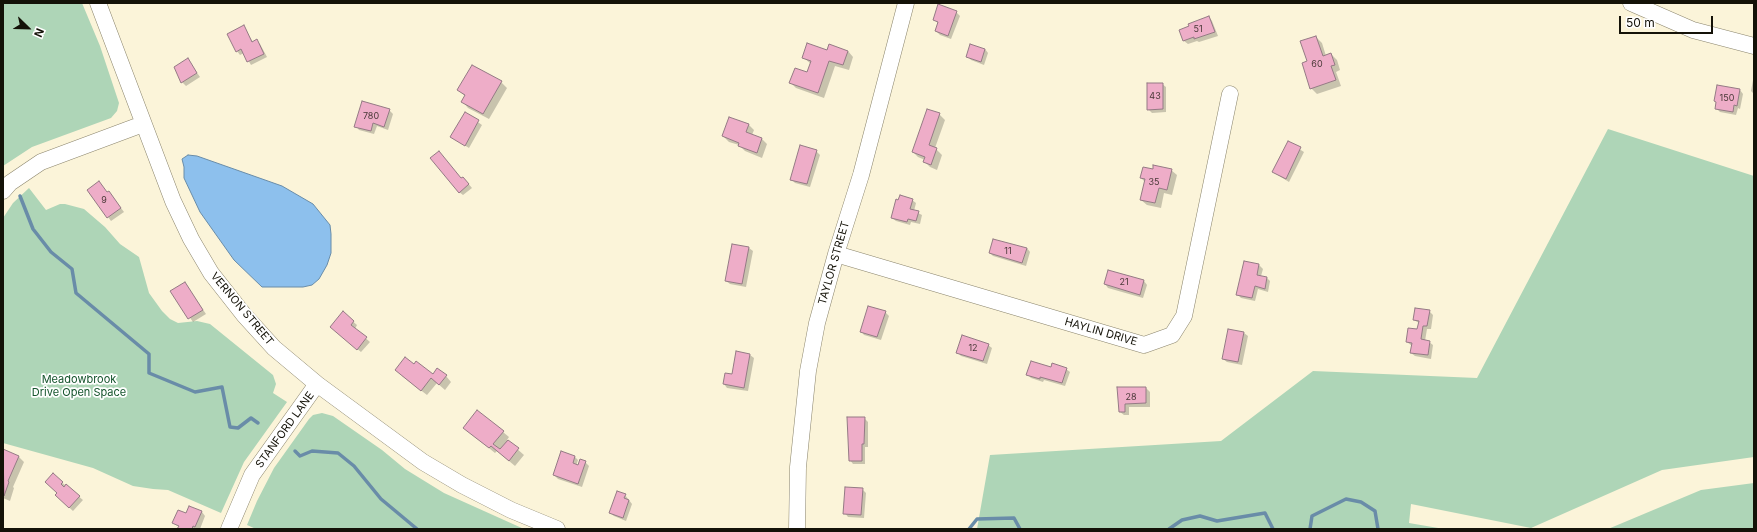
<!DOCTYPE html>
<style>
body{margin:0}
#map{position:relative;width:1757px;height:532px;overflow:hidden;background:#fbf4d9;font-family:Inter,sans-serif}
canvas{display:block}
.frame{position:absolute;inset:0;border:4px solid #141208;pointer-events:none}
.north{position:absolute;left:8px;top:8px;width:40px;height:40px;-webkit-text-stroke:3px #fff;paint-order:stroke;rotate:113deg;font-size:11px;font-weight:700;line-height:16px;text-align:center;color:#141208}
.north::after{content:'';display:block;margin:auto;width:14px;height:18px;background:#141208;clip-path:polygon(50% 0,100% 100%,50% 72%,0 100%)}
.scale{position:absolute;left:1619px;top:16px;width:94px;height:18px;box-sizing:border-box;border:2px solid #141208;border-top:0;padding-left:5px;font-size:12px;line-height:14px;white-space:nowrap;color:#141208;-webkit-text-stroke:3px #fff;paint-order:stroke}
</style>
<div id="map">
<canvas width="1757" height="532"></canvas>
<div class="frame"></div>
<div class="north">N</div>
<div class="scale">50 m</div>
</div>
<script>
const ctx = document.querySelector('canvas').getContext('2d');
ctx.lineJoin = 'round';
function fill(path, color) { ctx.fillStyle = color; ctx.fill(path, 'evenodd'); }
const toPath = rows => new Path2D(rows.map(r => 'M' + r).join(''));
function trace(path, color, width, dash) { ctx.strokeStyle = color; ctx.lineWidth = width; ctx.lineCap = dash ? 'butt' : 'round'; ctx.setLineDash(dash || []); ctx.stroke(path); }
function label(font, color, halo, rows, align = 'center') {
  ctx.font = font + ' Inter,sans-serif'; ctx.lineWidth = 3.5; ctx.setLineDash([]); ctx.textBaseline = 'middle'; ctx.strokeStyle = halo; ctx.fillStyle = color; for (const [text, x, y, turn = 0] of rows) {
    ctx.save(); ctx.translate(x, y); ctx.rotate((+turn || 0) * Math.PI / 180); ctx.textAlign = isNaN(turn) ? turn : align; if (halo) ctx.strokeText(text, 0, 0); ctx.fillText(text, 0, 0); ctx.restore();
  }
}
fill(toPath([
 [3,3,82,3,100,46,119,103,117,111,111,118,32,147,3,166],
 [1608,129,1754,176,1754,457,1662,470,1531,528,1411,504,1409,523,1444,529,977,529,990,455,1221,441,1313,371,1477,378],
 [29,188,46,210,60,204,65,204,84,209,105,227,120,244,139,257,149,293,162,311,170,319,178,323,197,321,210,324,273,375,276,384,273,393,287,402,244,462,221,513,168,490,153,489,133,486,93,468,3,443,3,218,13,203],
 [322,413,333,416,382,450,405,469,444,493,524,529,256,529,247,525,257,501,274,468,309,419,313,415],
 [1754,483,1754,529,1608,529,1701,490]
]), '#aed5b7');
const water = toPath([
 [188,155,197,156,282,186,313,204,330,225,331,234,331,253,327,265,319,279,312,285,303,287,262,287,234,260,200,212,184,178,184,167,182,159,188,155]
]);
fill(water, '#8dc0ed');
trace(water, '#698ca8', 1);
fill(toPath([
 [956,12,960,16,951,39,940,35,936,31,939,24,934,19],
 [1209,17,1212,21,1218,36,1199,42,1197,41,1188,44,1184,41,1180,31],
 [243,27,253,42,257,41,260,44,267,57,251,65,244,53,240,55,237,51],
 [1316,37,1322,43,1326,56,1331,54,1337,60,1340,70,1336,72,1341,86,1317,94,1311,88,1308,62],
 [830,45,848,51,853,57,849,70,835,66,824,98,796,88,791,83,808,73,811,64,804,58,828,51],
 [985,49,988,53,984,65,971,60,967,56],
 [188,60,200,77,186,86,182,82],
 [1753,80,1754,80,1754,94,1751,91],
 [501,82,507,88,489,119,468,108,463,102,466,97,458,90],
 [1162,84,1166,87,1166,112,1152,113,1148,109],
 [1740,90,1743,94,1740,109,1738,108,1736,115,1720,112,1716,108],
 [389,110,393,114,388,130,377,126,374,134,359,130,356,126],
 [465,113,482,125,469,148,451,137],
 [939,114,945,120,935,148,942,155,937,170,930,167,924,161,925,160,918,157,913,152],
 [749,125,754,130,752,135,762,139,767,144,762,158,745,151,739,145,729,142,723,136],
 [1288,142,1304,152,1289,182,1273,172],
 [816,151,820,155,810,187,795,183,791,179],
 [1153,170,1171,170,1177,175,1172,195,1164,193,1161,208,1147,205,1141,200,1145,182,1141,178],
 [467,182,472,188,463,195,459,192],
 [88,190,107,193,109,192,124,212,111,221],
 [912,200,916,203,914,211,922,215,920,224,911,222,910,225,896,221,892,218],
 [733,245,749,248,753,251,746,287,730,284,726,281],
 [1027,248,1030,252,1026,266,993,256,990,253],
 [1245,262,1259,265,1263,269,1261,276,1267,278,1270,281,1268,292,1258,289,1255,301,1241,298,1237,294],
 [1144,281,1147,285,1143,298,1108,288,1105,284],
 [185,283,206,314,193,322,172,292],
 [1429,311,1433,315,1431,329,1427,329,1425,341,1429,342,1433,345,1431,359,1415,356,1411,353,1412,346,1407,342,1418,330,1419,323,1414,320],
 [885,312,889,316,881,340,864,335,861,331],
 [343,313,357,325,355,329,370,342,361,352,335,331],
 [1229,330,1244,333,1248,336,1242,365,1227,362,1223,359],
 [988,345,992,348,987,364,961,356,958,353],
 [737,352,750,355,754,358,748,391,727,388,724,384,733,375],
 [414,365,433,376,446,376,451,382,445,390,437,383,427,395,402,376],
 [1052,368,1066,369,1070,372,1065,386,1044,380,1043,382,1031,378,1028,375],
 [1118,388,1146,388,1150,392,1150,407,1129,407,1129,415,1124,415,1120,412],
 [848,418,864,418,868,422,868,447,865,447,865,464,853,464,850,460],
 [464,428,503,432,509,437,507,440,524,455,515,466,497,451,495,453],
 [3,450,19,457,24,462,13,487,14,488,10,501,3,498],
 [575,457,578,460,576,466,585,462,589,466,582,487,558,479,554,475],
 [53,475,83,500,73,511,60,499],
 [862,489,866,493,864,518,848,517,845,513],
 [625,495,632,504,626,521,614,516,610,513],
 [190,507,202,512,205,516,200,529,178,529,179,527,173,523,187,514]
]), '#0003');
trace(toPath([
 [20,196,33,229,51,252,72,269,76,293,149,354,149,373,195,392,222,387,230,427,238,428,251,418,258,423],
 [295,451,300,456,312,451,338,453,354,466,381,499,417,529],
 [969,529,977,519,1014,518,1020,529],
 [1169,529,1182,520,1200,516,1217,521,1265,513,1273,529],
 [1310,529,1312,516,1346,499,1361,502,1375,511,1378,529]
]), '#698ca8', 3.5);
const building = toPath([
 [938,4,957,11,948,36,935,31,938,22,933,20,938,4],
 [1209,16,1215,32,1194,39,1194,37,1183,41,1179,30,1189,26,1188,24,1209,16],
 [244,25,252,42,257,39,264,54,247,62,241,49,236,52,227,34,244,25],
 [1316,36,1323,56,1331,53,1335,65,1331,66,1336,80,1310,89,1302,63,1307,61,1300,41,1316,36],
 [807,43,827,50,829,44,848,51,843,65,829,61,818,93,789,83,795,68,807,72,811,61,802,58,807,43],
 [970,44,985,49,981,62,966,57,970,44],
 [188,58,197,73,181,83,174,67,188,58],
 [472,65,502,81,483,114,461,102,465,95,457,90,472,65],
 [1147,83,1163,83,1163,109,1147,110,1147,83],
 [1717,85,1740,89,1737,106,1734,105,1733,112,1715,109,1716,102,1714,101,1717,85],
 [362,101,390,109,384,127,373,123,371,131,354,127,362,101],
 [927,109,940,113,929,145,937,148,931,165,923,162,925,157,912,152,927,109],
 [465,112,479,120,465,146,450,137,465,112],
 [729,117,749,124,746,132,762,138,757,153,738,146,739,143,722,136,729,117],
 [1288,141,1301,147,1286,179,1272,172,1288,141],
 [800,145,817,150,807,184,790,180,800,145],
 [439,151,461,178,463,177,469,184,459,193,430,158,439,151],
 [1153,165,1172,169,1167,190,1159,188,1155,203,1140,200,1145,179,1140,178,1143,167,1153,169,1153,165],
 [99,181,107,192,109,191,121,208,107,218,87,190,99,181],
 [900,195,913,199,910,209,919,211,916,221,908,219,907,222,891,218,896,199,898,200,900,195],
 [993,239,1027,248,1022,263,989,253,993,239],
 [732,244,749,247,742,284,725,281,732,244],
 [1244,261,1259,264,1257,275,1267,277,1265,289,1255,286,1252,298,1236,295,1244,261],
 [1108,270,1144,280,1140,295,1104,284,1108,270],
 [185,282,203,310,188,319,170,291,185,282],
 [868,306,886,311,877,337,860,332,868,306],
 [1415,308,1430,310,1427,326,1423,326,1421,339,1430,341,1428,355,1410,353,1412,343,1406,342,1408,328,1417,329,1419,321,1413,320,1415,308],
 [343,311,354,321,351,325,367,337,357,350,330,327,343,311],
 [1228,329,1244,332,1238,362,1222,359,1228,329],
 [962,335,989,344,983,361,956,353,962,335],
 [736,351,750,354,744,388,723,384,725,373,732,374,736,351],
 [405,357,414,364,416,361,433,374,437,368,447,375,439,385,431,378,421,391,395,370,405,357],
 [1031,361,1051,367,1052,363,1067,368,1062,383,1040,377,1040,379,1026,375,1031,361],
 [1117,387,1146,387,1146,403,1125,404,1125,412,1119,412,1117,387],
 [477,410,504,431,493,444,500,449,508,440,519,448,509,461,491,446,489,448,463,428,477,410],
 [847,417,865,417,864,444,862,444,862,461,849,461,847,417],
 [3,449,19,456,8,481,9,482,4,496,3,449],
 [561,451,575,456,573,463,578,465,580,459,586,461,578,484,553,475,561,451],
 [53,473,63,482,61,484,64,487,66,484,80,496,69,508,55,495,57,493,45,482,53,473],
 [845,487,863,488,861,515,843,514,845,487],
 [617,491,626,494,624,498,629,500,623,518,609,513,617,491],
 [189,506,202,511,195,527,193,526,192,529,177,529,179,526,172,523,178,510,186,513,189,506]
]);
fill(building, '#eeadc8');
trace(building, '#947a84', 1);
const minor = toPath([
 [98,3,173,201,191,239,211,273,244,315,274,348,317,384,423,462,462,485,511,510,557,529],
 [1631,3,1693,30,1754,46],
 [3,191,10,183,41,162,143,124],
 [836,254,1144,345,1172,335,1184,316,1230,94],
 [229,529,252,475,317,384],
 [797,529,798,467,808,371,817,323,836,254,861,175,906,3]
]);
trace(minor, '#8b856d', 17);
trace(minor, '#fff', 16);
label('9px', '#4a3938', null, [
 ["51",1198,29],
 ["60",1317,64],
 ["43",1155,96],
 ["150",1727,98],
 ["780",371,116],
 ["35",1154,182],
 ["9",104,200],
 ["11",1008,251],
 ["21",1124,282],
 ["12",973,348],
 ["28",1131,397]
]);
label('11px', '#141208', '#fff', [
 ["TAYLOR STREET",834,263,-74],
 ["VERNON STREET",242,309,50],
 ["HAYLIN DRIVE",1101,332,16],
 ["STANFORD LANE",285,430,-54]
]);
label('11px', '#13532b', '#fff', [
 ["Meadowbrook",79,380],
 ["Drive Open Space",79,393]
]);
</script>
